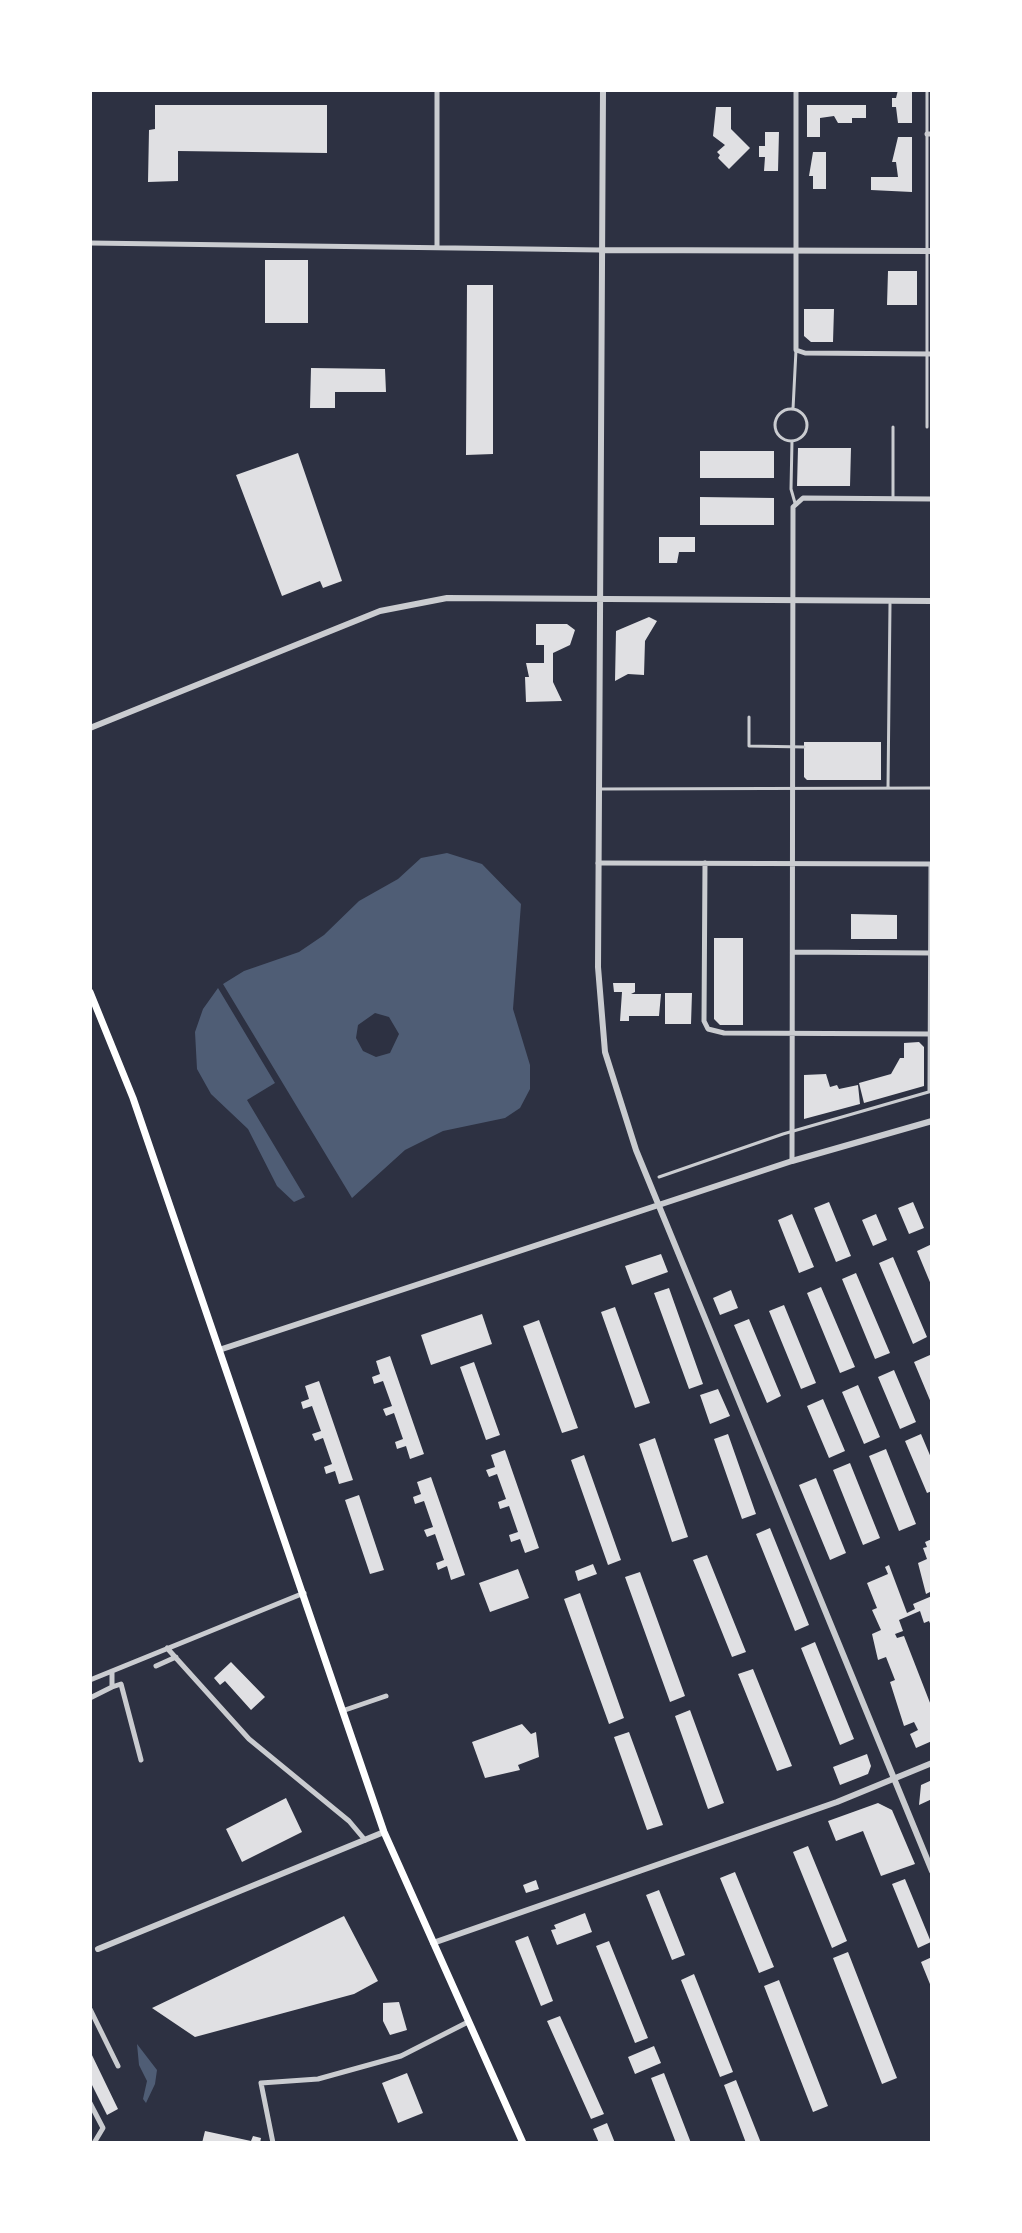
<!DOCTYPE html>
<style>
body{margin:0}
#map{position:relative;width:1022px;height:2233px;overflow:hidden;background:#2d3142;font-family:Roboto,sans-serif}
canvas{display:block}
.frame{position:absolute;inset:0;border:92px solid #fff;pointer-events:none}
</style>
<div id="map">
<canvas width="1022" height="2233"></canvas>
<div class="frame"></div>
</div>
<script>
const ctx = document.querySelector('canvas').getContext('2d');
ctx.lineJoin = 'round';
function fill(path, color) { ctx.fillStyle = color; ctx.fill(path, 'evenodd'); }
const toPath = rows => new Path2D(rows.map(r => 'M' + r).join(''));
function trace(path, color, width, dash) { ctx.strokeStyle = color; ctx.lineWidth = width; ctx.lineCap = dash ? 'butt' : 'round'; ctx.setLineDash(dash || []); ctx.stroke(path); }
fill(toPath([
 [447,853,482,864,521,904,513,1009,530,1065,530,1089,520,1108,505,1118,443,1131,405,1150,352,1198,223,984,244,971,299,952,324,935,359,901,398,879,421,858],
 [375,1013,389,1017,399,1034,390,1053,376,1057,363,1051,356,1038,358,1025],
 [218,988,275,1083,247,1100,305,1197,294,1202,277,1186,248,1129,211,1094,197,1069,195,1032,203,1009],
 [137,2044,157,2070,155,2084,146,2103,143,2099,147,2081,139,2065]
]), '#4f5d75');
fill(toPath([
 [898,90,912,90,912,123,898,123,896,107,892,107,892,98,896,98],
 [155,105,327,105,327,153,178,151,178,181,148,182,149,130,155,129],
 [807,105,866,105,866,118,852,118,852,123,838,123,834,116,820,118,820,137,807,137],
 [716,107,731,107,731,129,750,148,729,169,718,158,720,155,717,152,725,145,713,136],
 [765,132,779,132,778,171,764,171,765,157,759,157,759,146,765,146],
 [898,137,912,137,912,192,871,190,871,177,898,177,896,162,892,162],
 [813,152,826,152,826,189,813,189,813,176,809,176],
 [265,260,308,260,308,323,265,323],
 [888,271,917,271,917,305,887,305],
 [467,285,493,285,493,454,466,455],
 [804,309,834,309,833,342,811,342,804,336],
 [311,368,385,369,386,392,335,392,335,408,310,408],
 [798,448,851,448,850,486,797,486],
 [700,451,774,451,774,478,700,478],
 [298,453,342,581,323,588,320,581,282,596,236,475],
 [700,497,774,498,774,525,700,525],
 [659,537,695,537,695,552,679,552,677,563,659,563],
 [649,617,657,621,645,641,644,675,628,674,615,681,616,631],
 [536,624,567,624,575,630,570,645,553,653,553,682,562,701,526,702,525,677,529,677,526,663,544,663,544,645,536,645],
 [804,742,881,742,881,780,807,780,804,777],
 [851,914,897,915,897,939,851,939],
 [714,938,743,938,743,1025,720,1025,714,1019],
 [613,983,635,983,635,992,631,994,661,994,659,1016,629,1016,629,1021,620,1021,622,992,614,992],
 [665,993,692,993,691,1024,665,1024],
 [919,1042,924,1047,924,1086,864,1103,859,1083,891,1074,900,1058,904,1058,904,1043],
 [826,1074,830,1087,837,1085,839,1089,858,1085,860,1104,804,1119,804,1075],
 [829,1202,851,1256,836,1262,814,1208],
 [913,1202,924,1228,909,1234,898,1208],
 [792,1214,814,1267,799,1273,778,1220],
 [876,1214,887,1240,873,1246,862,1220],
 [932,1244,932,1287,917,1251],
 [661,1254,668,1272,632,1285,625,1266],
 [893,1257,927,1337,913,1344,879,1263],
 [856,1273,890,1353,875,1359,842,1279],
 [821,1287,855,1367,840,1373,807,1293],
 [669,1288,703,1384,689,1389,654,1293],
 [731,1290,738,1308,720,1315,713,1298],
 [784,1305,816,1383,801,1389,769,1311],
 [615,1307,650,1403,635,1408,601,1312],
 [482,1314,492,1344,431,1365,421,1335],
 [749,1319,781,1396,767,1403,734,1325],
 [539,1320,578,1428,562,1433,523,1326],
 [930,1355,932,1361,932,1405,914,1362],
 [390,1356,424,1454,410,1459,406,1446,397,1449,395,1442,403,1439,394,1413,386,1416,383,1409,392,1406,383,1381,374,1384,372,1377,380,1374,376,1361],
 [474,1362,500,1435,486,1440,460,1367],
 [894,1370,916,1422,900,1429,878,1377],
 [319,1381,353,1480,339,1484,335,1471,326,1474,324,1467,332,1464,323,1438,315,1441,312,1434,321,1431,312,1406,303,1409,301,1402,309,1399,305,1386],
 [858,1385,880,1437,864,1444,842,1392],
 [718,1389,730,1416,710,1424,700,1395],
 [823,1399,845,1451,829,1458,807,1406],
 [728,1434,756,1514,742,1519,714,1439],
 [921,1434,932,1460,932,1491,927,1493,905,1441],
 [655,1438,688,1537,672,1542,639,1444],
 [886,1449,916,1524,899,1531,869,1456],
 [505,1450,539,1548,525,1553,520,1539,511,1542,509,1535,518,1532,509,1506,500,1509,498,1502,506,1499,497,1474,489,1477,486,1470,495,1467,491,1455],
 [584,1455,621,1560,608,1565,571,1460],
 [850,1463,880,1538,863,1545,833,1470],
 [431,1477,465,1575,451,1580,447,1566,438,1570,436,1563,444,1560,435,1534,427,1537,424,1530,433,1527,424,1501,415,1504,413,1497,421,1494,417,1482],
 [816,1478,846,1553,830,1560,799,1485],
 [359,1495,384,1570,370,1574,345,1500],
 [770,1528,809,1625,795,1631,756,1534],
 [932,1539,932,1591,926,1594,918,1563,927,1559,923,1548,927,1547,925,1542],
 [707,1555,746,1652,732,1657,693,1560],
 [593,1564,597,1574,578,1581,575,1571],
 [889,1565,907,1613,915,1609,913,1604,932,1596,932,1628,929,1621,924,1623,920,1611,899,1620,903,1631,895,1634,897,1638,904,1636,932,1708,932,1741,916,1748,910,1734,918,1730,914,1722,904,1726,890,1682,895,1680,886,1657,878,1660,872,1634,881,1630,872,1610,877,1608,867,1583,888,1574,885,1567],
 [518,1569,529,1598,490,1612,479,1583],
 [640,1572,685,1696,670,1702,625,1577],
 [580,1593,624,1718,609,1724,564,1599],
 [815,1642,854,1739,840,1745,801,1648],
 [231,1662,265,1697,251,1710,225,1681,220,1685,214,1678],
 [753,1669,792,1766,777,1771,738,1674],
 [690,1710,724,1803,708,1809,675,1716],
 [522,1724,531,1734,536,1732,539,1757,518,1765,520,1770,485,1778,472,1742],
 [629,1732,663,1825,647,1830,614,1737],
 [867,1754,871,1766,868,1774,840,1785,833,1767],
 [932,1780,932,1799,919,1805,921,1785],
 [286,1798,302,1832,242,1862,226,1829],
 [878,1803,892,1810,915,1864,881,1876,863,1831,836,1841,828,1821],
 [808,1846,847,1941,832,1948,793,1852],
 [735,1872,774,1967,759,1973,720,1878],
 [905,1879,931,1942,918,1948,892,1884],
 [536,1880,539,1889,526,1893,523,1885],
 [659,1890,685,1955,672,1960,646,1895],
 [585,1913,592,1932,557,1945,551,1930,556,1929,554,1925],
 [344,1916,378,1981,354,1994,195,2037,152,2008],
 [528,1936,553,2001,541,2006,515,1941],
 [609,1941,648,2038,635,2043,596,1946],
 [848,1952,897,2078,882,2084,833,1958],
 [932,1957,932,1989,921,1962],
 [694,1974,733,2072,720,2077,681,1980],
 [779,1980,828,2106,813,2112,764,1986],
 [399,2002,407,2030,390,2035,383,2021,383,2003],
 [560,2016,604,2114,591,2119,547,2021],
 [654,2046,661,2063,635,2074,628,2057],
 [90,2051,118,2109,107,2115,90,2081],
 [407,2073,423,2113,398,2123,382,2083],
 [664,2073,691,2143,676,2143,651,2078],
 [736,2080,761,2143,746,2143,724,2085],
 [607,2123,615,2143,599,2143,593,2129],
 [205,2131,251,2141,253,2136,261,2138,260,2143,202,2143]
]), '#e0e0e3');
trace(toPath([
 [793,409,796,350],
 '775 425a16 16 0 1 1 32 0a16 16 0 1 1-32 0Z',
 [893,427,893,499],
 [927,427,927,90],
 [792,441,791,489,795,503],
 [749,717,749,746,804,747],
 [888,788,890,604],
 [600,789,932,788],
 [929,1091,930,864],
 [659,1177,783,1134,932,1091]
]), '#caccd0', 3);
trace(toPath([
 [796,90,796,350,805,353,932,354],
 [927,134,932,134],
 [90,243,601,250],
 [437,247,437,90],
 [598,863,932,864],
 [705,863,704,1021,708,1029,724,1033,932,1034],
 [793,952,932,953],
 [792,1161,793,507,803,498,932,499],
 [167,1648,249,1739,349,1821,365,1840],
 [156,1666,176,1657],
 [90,1680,304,1593],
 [112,1687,121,1684,141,1760],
 [90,1698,112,1687,112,1671],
 [345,1710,386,1696],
 [90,2009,118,2066],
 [90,2103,103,2128,94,2143],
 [273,2143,261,2083,318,2079,401,2056,468,2022]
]), '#caccd0', 5);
trace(toPath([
 [603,90,598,967,605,1052,636,1150,932,1871],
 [601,250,932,251],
 [90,728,380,611,447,598,932,601],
 [219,1350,792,1161,932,1121],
 [433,1943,837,1802,932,1763],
 [98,1949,384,1832]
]), '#caccd0', 6);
trace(toPath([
 [90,992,133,1098,384,1832,523,2143]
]), '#fff', 7);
</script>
